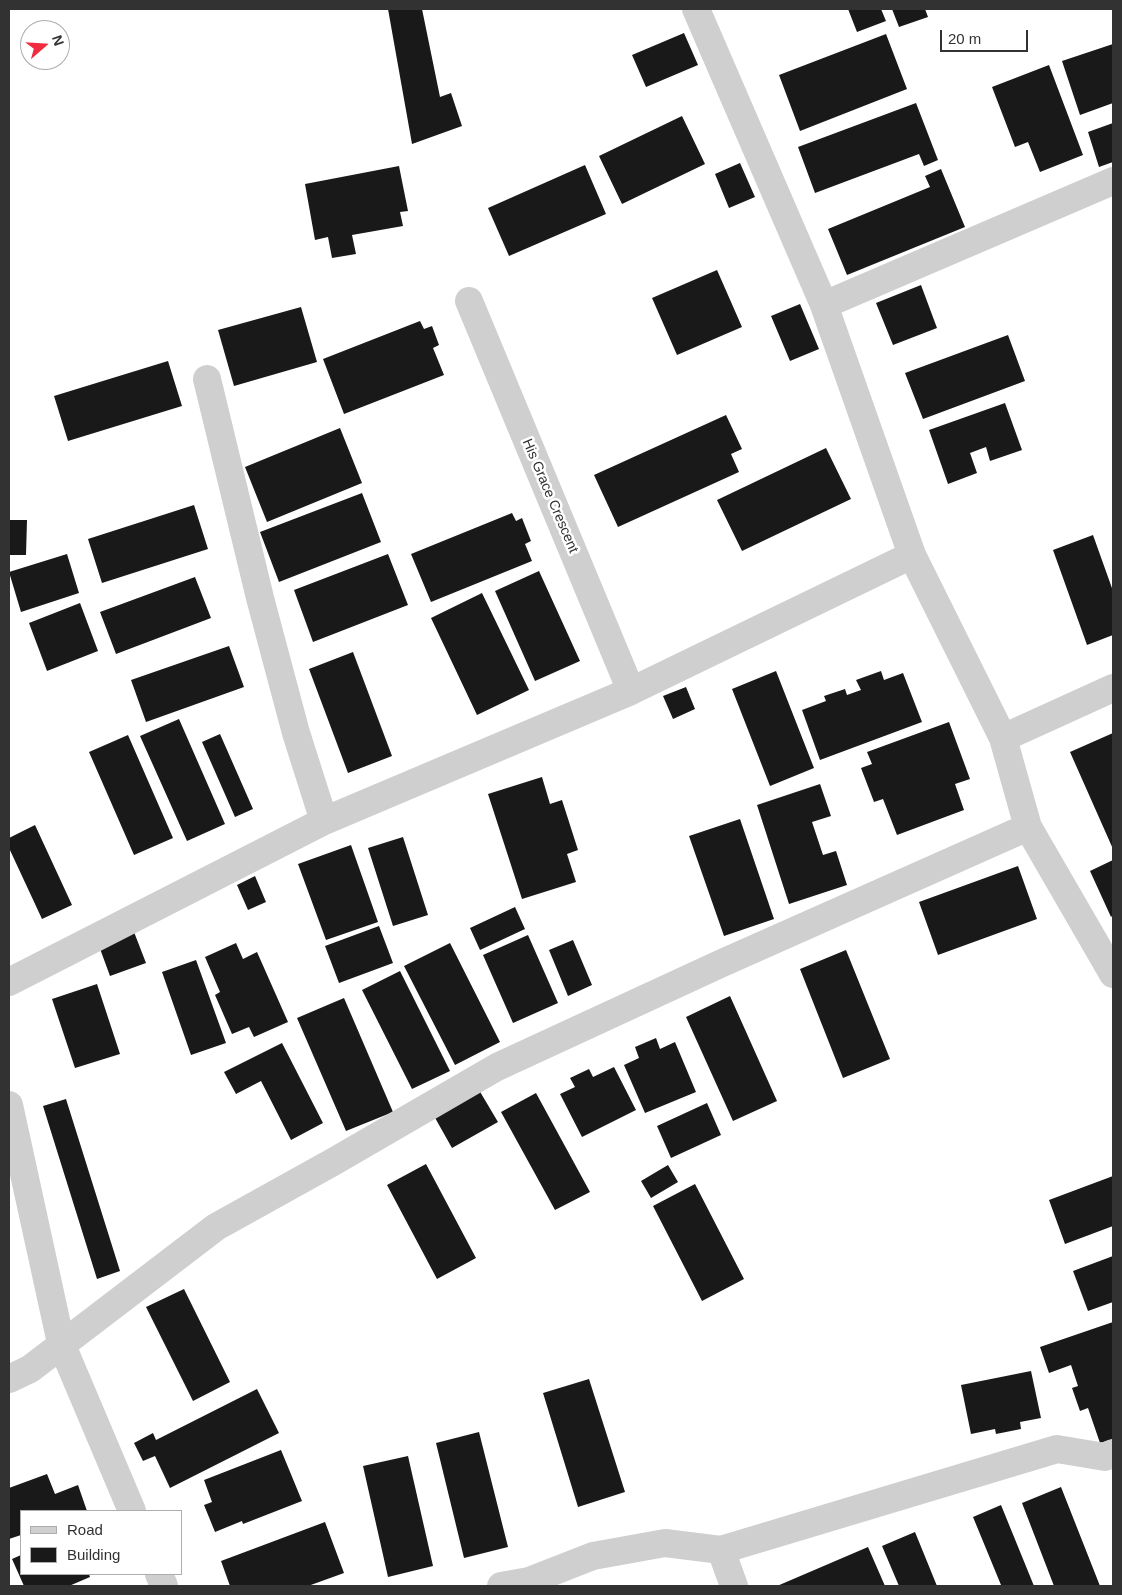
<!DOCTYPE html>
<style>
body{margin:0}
#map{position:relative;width:1122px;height:1595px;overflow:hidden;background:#fff;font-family:Arial,sans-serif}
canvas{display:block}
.frame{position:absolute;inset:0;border:10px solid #323232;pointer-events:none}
.legend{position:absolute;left:20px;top:1510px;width:162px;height:65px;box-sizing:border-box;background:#fff;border:1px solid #adadad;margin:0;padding:6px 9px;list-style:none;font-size:15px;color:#323232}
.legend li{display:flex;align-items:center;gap:10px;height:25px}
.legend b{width:25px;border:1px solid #adadad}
.north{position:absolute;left:20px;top:20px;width:50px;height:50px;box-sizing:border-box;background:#fff;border:1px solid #adadad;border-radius:50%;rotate:71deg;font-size:14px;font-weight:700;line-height:20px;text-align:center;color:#323232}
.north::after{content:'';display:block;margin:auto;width:18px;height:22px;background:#f02c3e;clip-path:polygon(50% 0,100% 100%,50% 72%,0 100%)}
.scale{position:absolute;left:940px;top:30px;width:88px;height:22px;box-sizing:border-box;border:2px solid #323232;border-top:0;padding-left:6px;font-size:15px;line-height:18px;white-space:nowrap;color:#323232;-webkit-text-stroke:4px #fff;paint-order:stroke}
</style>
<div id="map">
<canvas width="1122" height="1595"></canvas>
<div class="frame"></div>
<ul class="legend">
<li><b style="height:6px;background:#cfcfcf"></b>Road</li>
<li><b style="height:14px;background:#191919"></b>Building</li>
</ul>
<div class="north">N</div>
<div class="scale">20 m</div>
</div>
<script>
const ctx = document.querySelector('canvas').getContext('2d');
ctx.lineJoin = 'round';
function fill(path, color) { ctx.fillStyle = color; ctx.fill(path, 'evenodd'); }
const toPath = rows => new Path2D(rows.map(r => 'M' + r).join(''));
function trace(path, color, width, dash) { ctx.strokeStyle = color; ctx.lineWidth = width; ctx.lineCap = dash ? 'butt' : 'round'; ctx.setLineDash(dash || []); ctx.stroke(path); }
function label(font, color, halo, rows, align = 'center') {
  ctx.font = font + ' Arial,sans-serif'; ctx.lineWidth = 5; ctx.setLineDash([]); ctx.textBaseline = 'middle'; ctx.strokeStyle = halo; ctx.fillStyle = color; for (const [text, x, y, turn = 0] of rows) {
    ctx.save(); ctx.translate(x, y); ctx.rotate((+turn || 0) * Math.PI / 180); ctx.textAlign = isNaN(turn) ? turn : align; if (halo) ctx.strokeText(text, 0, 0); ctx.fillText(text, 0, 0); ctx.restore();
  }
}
fill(toPath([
 [388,9,422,9,440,97,451,93,462,126,412,144],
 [848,9,881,9,886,21,857,32],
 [892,9,925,9,928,17,899,27],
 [684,33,698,65,646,87,632,55],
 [886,34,907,89,800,131,779,75],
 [1113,44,1113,103,1080,115,1062,61],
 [1049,65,1083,155,1040,172,1028,142,1015,147,992,87],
 [916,103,938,160,924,166,919,154,815,193,798,147],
 [682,116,705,164,622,204,599,156],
 [1113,123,1113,162,1099,167,1088,132],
 [740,163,755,197,729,208,715,174],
 [585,165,606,214,509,256,488,208],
 [399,166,408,211,400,212,403,226,352,235,356,254,332,258,328,237,315,240,305,184],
 [941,169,965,227,847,275,828,229,930,187,925,176],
 [717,270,742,327,677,355,652,298],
 [921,285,937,328,893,345,876,303],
 [800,304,819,349,790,361,771,316],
 [301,307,317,362,234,386,218,330],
 [420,321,424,329,432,326,439,345,433,348,444,375,344,414,323,359],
 [1008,335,1025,381,923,419,905,373],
 [168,361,182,406,68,441,54,396],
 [1005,403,1022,450,990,461,986,447,970,453,977,473,948,484,929,430],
 [726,415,742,449,731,454,739,472,618,527,594,475],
 [340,428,362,483,267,522,245,467],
 [826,448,851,499,742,551,717,500],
 [362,493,381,542,279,582,260,532],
 [194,505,208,549,102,583,88,539],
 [512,513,516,521,522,518,531,541,525,544,532,561,431,602,411,554],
 [9,520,27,520,26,555,9,555],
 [1093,535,1113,591,1113,635,1087,645,1053,550],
 [67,554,79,593,21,612,9,572],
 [388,554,408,605,313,642,294,590],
 [539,571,580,661,535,681,495,591],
 [195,577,211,618,116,654,100,612],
 [482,593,529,690,477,715,431,618],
 [80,603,98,651,47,671,29,623],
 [229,646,244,687,146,722,131,680],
 [353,652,392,756,348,773,309,669],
 [776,671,814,768,770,786,732,689],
 [881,671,884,680,903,673,922,722,820,760,802,710,826,701,824,696,845,689,847,695,861,690,856,680],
 [686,687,695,709,673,719,663,696],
 [179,719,225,824,187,841,140,736],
 [949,722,970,779,955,784,964,810,897,835,883,799,874,802,861,768,872,764,867,752],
 [1113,733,1113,849,1070,752],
 [220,734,253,809,235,817,202,742],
 [128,735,173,838,134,855,89,752],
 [542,777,550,804,562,800,578,850,567,854,576,882,522,899,488,794],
 [820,784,831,816,812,822,823,855,836,851,847,885,789,904,757,805],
 [740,819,774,919,724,936,689,836],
 [35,825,72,905,42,919,9,848,9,838],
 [403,837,428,915,393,926,368,848],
 [351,845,378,922,326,940,298,864],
 [1113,860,1113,915,1111,917,1090,871],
 [1018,866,1037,919,938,955,919,902],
 [255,876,266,902,248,910,237,885],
 [515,907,525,929,480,950,470,928],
 [379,926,393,963,339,983,325,946],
 [134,932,146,963,110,976,99,946],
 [528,935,558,1003,513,1023,483,955],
 [573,940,592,985,568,996,549,950],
 [236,943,243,959,257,952,288,1022,254,1037,249,1027,232,1034,215,995,220,992,205,957],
 [450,943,500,1042,455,1065,404,966],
 [846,950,890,1059,843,1078,800,969],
 [196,960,226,1043,191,1055,162,972],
 [400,971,450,1071,412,1089,362,990],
 [97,984,120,1054,75,1068,52,999],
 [730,996,777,1101,733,1121,686,1017],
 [344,998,393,1112,346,1131,297,1018],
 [656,1038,660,1049,675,1042,696,1092,645,1113,624,1065,639,1058,635,1047],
 [282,1043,323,1123,291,1140,261,1081,236,1094,224,1072],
 [614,1067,636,1110,582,1137,560,1094,575,1087,570,1078,589,1069,593,1077],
 [479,1090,498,1122,452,1148,434,1116],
 [536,1093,590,1192,555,1210,501,1112],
 [66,1099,120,1271,97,1279,43,1106],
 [707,1103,721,1135,671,1158,657,1126],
 [426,1164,476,1258,437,1279,387,1185],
 [668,1165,678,1182,651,1198,641,1181],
 [1113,1176,1113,1226,1065,1244,1049,1200],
 [695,1184,744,1279,702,1301,653,1206],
 [1113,1256,1113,1302,1088,1311,1073,1271],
 [184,1289,230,1382,193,1401,146,1307],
 [1113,1322,1113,1439,1100,1443,1088,1408,1080,1411,1072,1388,1078,1386,1071,1365,1049,1373,1040,1347],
 [1031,1371,1041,1418,1020,1422,1021,1429,996,1434,995,1429,971,1434,961,1385],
 [589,1379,625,1492,578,1507,543,1393],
 [257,1389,279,1433,170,1488,155,1456,143,1461,134,1443,153,1433,156,1440],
 [479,1432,508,1547,464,1558,436,1443],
 [281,1450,302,1501,243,1524,242,1521,215,1532,204,1505,212,1502,204,1480],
 [408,1456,433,1566,388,1577,363,1466],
 [47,1474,55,1494,78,1485,87,1511,21,1511,21,1535,9,1539,9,1488],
 [1061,1487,1100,1586,1054,1586,1022,1503],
 [1001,1505,1034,1586,998,1586,1001,1585,973,1517],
 [325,1522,344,1573,308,1586,230,1586,221,1561],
 [915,1532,937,1586,899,1586,882,1546],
 [868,1547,885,1586,777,1586],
 [21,1555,21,1574,89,1574,90,1577,69,1586,24,1586,12,1559]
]), '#191919');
trace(toPath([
 [696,9,824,305,912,555,1003,738,1028,827,1113,974],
 [469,301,631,691],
 [824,305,1113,181],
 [207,379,260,598,296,733,324,821],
 [1003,738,1113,688],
 [9,982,324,821,631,691,912,555],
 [9,1105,61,1343,132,1511],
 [9,1379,30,1369,216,1227,333,1162,497,1067,720,964,1028,827],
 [721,1550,734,1586],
 [159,1574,164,1586],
 [501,1586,529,1581,593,1556,665,1543,721,1550,1057,1449,1105,1457,1113,1453]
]), '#cfcfcf', 28);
label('14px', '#323232', '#fff', [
 ["His Grace Crescent",550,496,67]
]);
</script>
